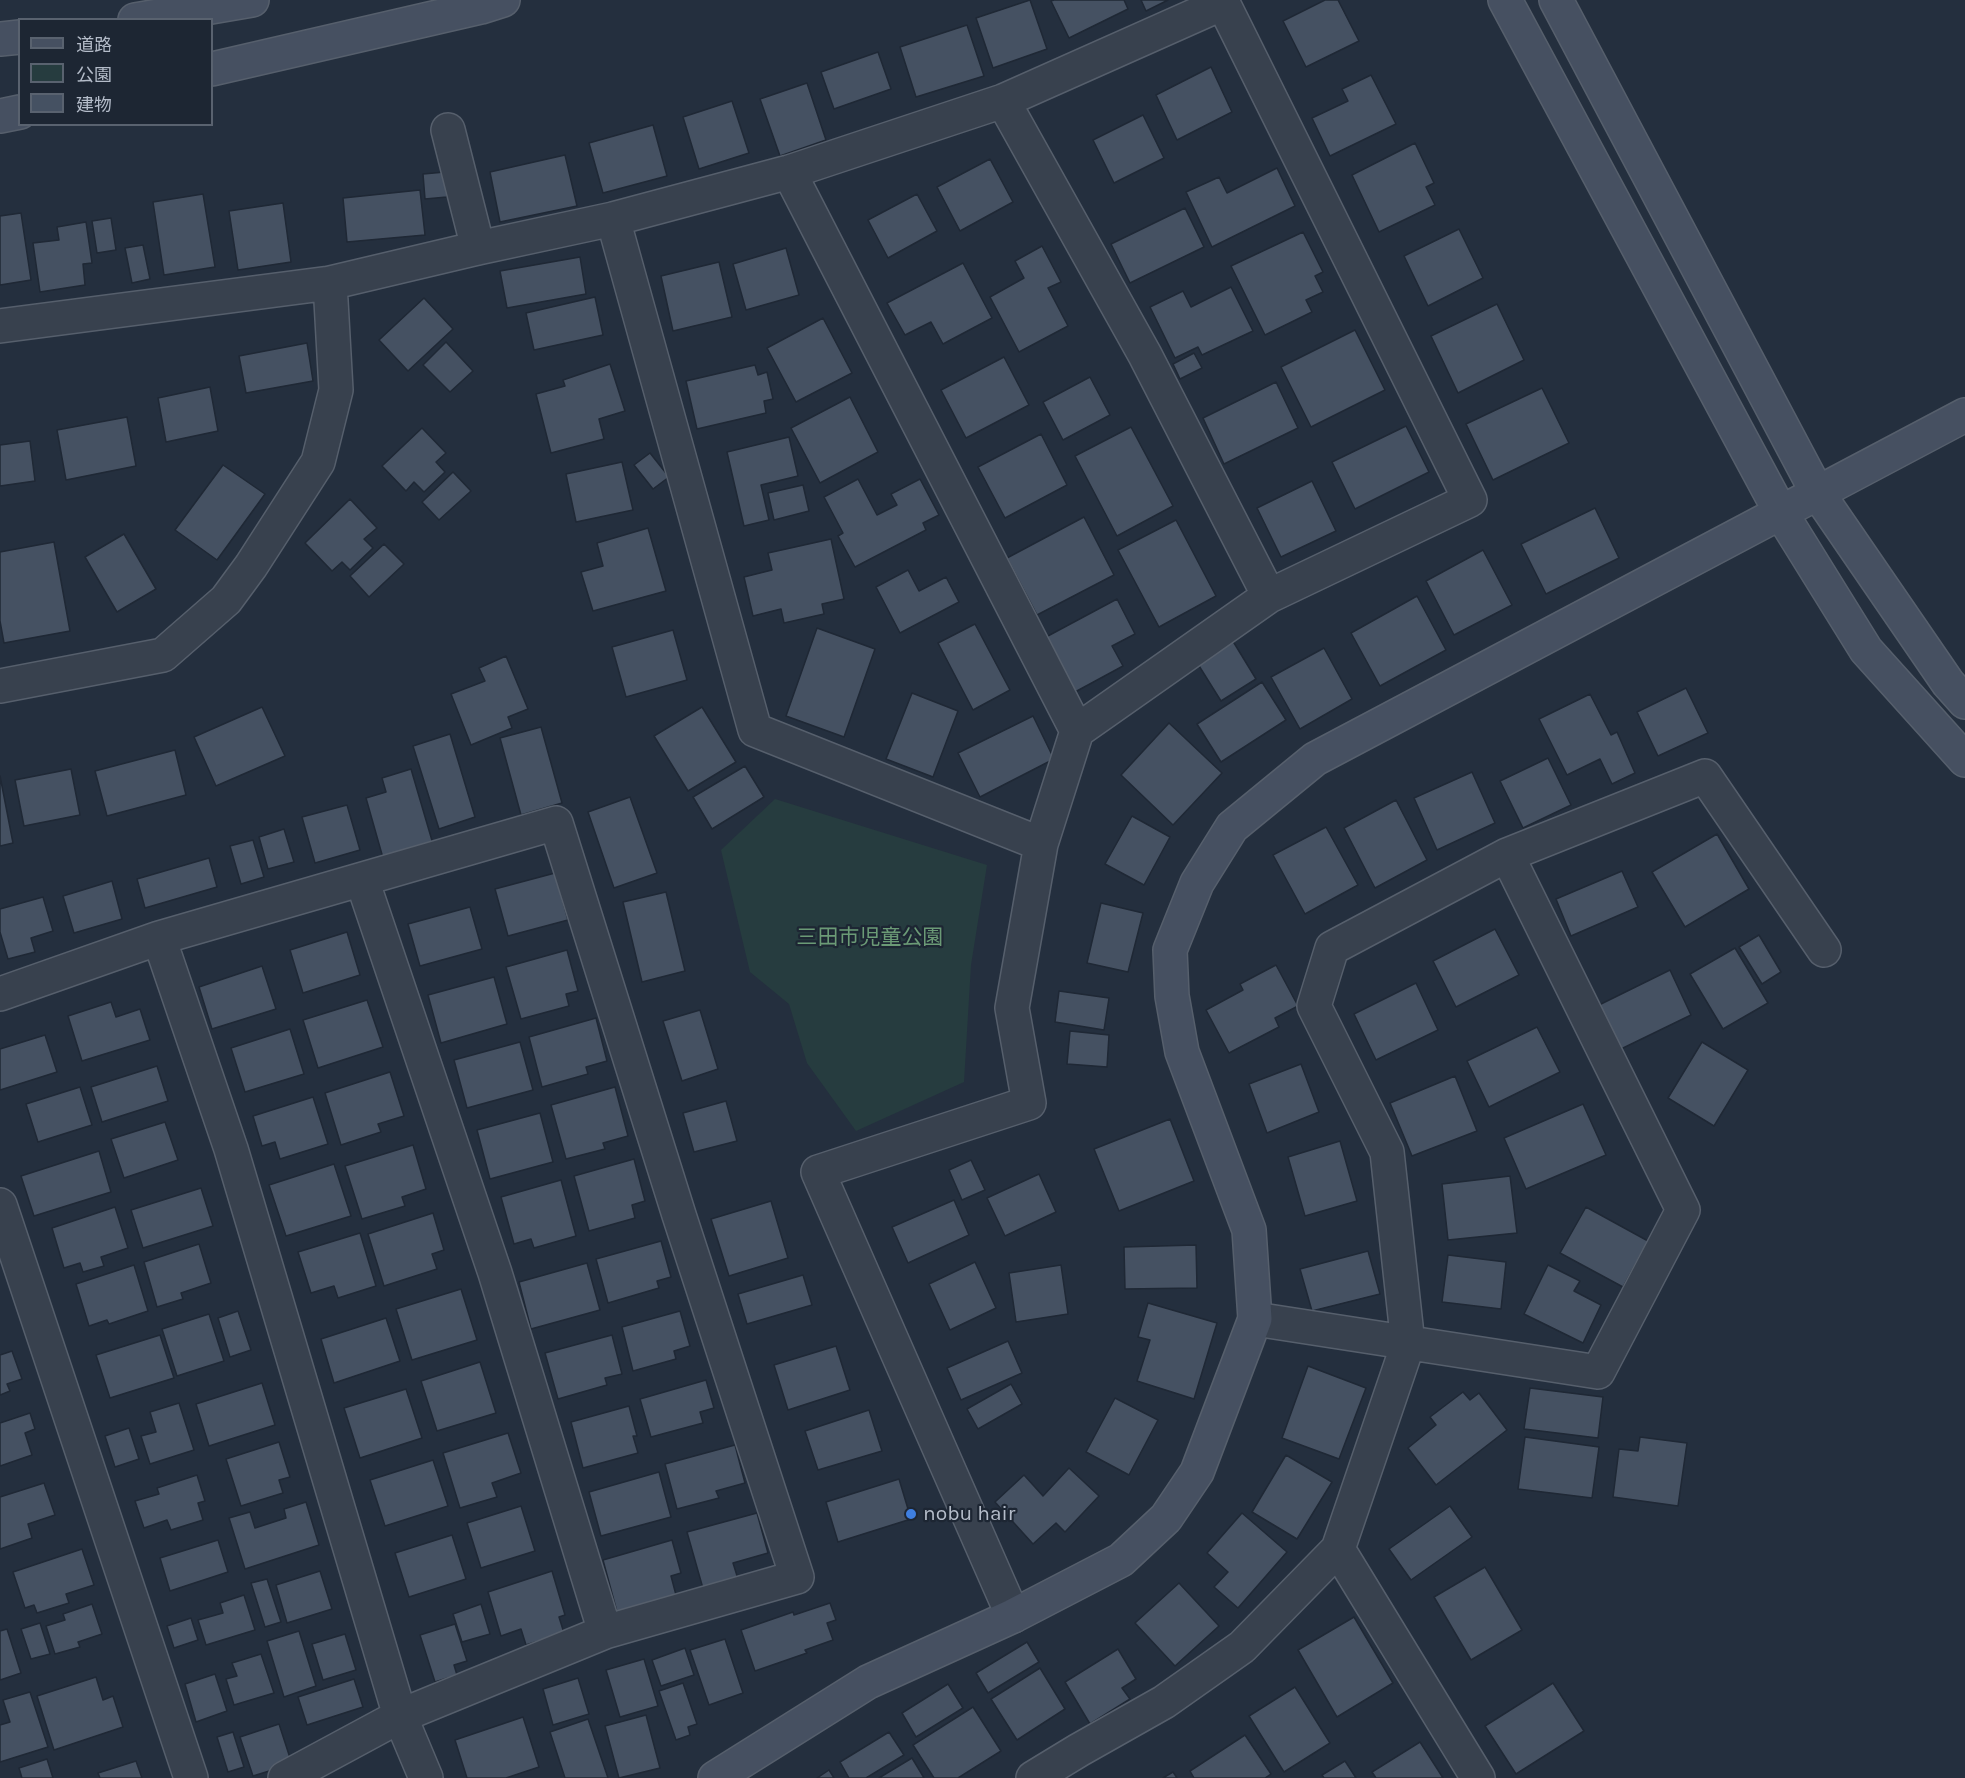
<!DOCTYPE html>
<meta charset="utf-8">
<style>
body{margin:0}
#map{position:relative;width:1965px;height:1778px;overflow:hidden;background:#242f3e;font-family:Karla,"Noto Sans JP",sans-serif}
canvas{display:block}
.legend{position:absolute;left:18px;top:18px;width:195px;height:108px;box-sizing:border-box;background:#1d2633;border:2px solid #59626f;margin:0;padding:8px 10px;list-style:none;font-size:18px;color:#b4bcc9}
.legend li{display:flex;align-items:center;gap:12px;height:30px}
.legend b{width:30px;border:2px solid #59626f}
</style>
<div id="map">
<canvas width="1965" height="1778"></canvas>
<ul class="legend">
<li><b style="height:8px;background:#465061"></b>道路</li>
<li><b style="height:16px;background:#263c3f"></b>公園</li>
<li><b style="height:16px;background:#455162"></b>建物</li>
</ul>
</div>
<script>
const ctx = document.querySelector('canvas').getContext('2d');
ctx.lineJoin = 'round';
function fill(path, color) { ctx.fillStyle = color; ctx.fill(path, 'evenodd'); }
const toPath = rows => new Path2D(rows.map(r => 'M' + r).join(''));
function trace(path, color, width, dash) { ctx.strokeStyle = color; ctx.lineWidth = width; ctx.lineCap = dash ? 'butt' : 'round'; ctx.setLineDash(dash || []); ctx.stroke(path); }
function label(font, color, halo, rows, align = 'center') {
  ctx.font = font + ' Karla,"Noto Sans JP",sans-serif'; ctx.lineWidth = 4.5; ctx.setLineDash([]); ctx.textBaseline = 'middle'; ctx.strokeStyle = halo; ctx.fillStyle = color; for (const [text, x, y, turn = 0] of rows) {
    ctx.save(); ctx.translate(x, y); ctx.rotate((+turn || 0) * Math.PI / 180); ctx.textAlign = isNaN(turn) ? turn : align; if (halo) ctx.strokeText(text, 0, 0); ctx.fillText(text, 0, 0); ctx.restore();
  }
}
fill(toPath([
 [775,799,987,865,971,965,964,1082,856,1131,807,1063,789,1004,750,972,721,850]
]), '#263c3f');
const building = toPath([
 [1030,0,1047,49,993,68,976,18,1030,0],
 [1054,0,1124,0,1128,9,1069,38,1051,1,1054,0],
 [1141,0,1168,0,1146,11,1141,0],
 [1325,0,1338,0,1359,41,1306,67,1283,21,1325,0],
 [967,25,984,76,916,97,900,47,967,25],
 [878,52,891,89,834,109,821,72,878,52],
 [1211,67,1232,112,1177,140,1156,95,1211,67],
 [1371,75,1396,124,1330,156,1312,118,1348,101,1342,89,1371,75],
 [807,83,826,140,780,156,760,99,807,83],
 [732,101,749,153,699,169,683,117,732,101],
 [1143,115,1164,158,1114,183,1093,140,1143,115],
 [653,125,667,176,603,193,589,143,653,125],
 [1415,143,1434,183,1426,187,1435,205,1379,232,1352,175,1415,143],
 [565,155,577,206,500,222,490,172,565,155],
 [990,159,1013,202,960,231,937,187,990,159],
 [1277,168,1295,206,1212,247,1186,192,1219,177,1227,193,1277,168],
 [445,172,447,197,425,199,423,174,445,172],
 [420,190,425,235,347,242,343,198,420,190],
 [203,194,215,267,164,275,153,202,203,194],
 [917,194,937,231,888,258,868,220,917,194],
 [283,203,291,262,238,270,229,211,283,203],
 [1185,208,1204,247,1130,283,1111,244,1185,208],
 [21,213,31,280,0,285,0,216,21,213],
 [111,218,116,250,97,253,92,221,111,218],
 [86,222,92,263,83,264,85,285,40,292,33,243,59,240,57,227,86,222],
 [1459,229,1483,278,1428,306,1404,256,1459,229],
 [1303,232,1323,272,1315,276,1323,292,1306,300,1312,312,1265,335,1231,266,1303,232],
 [143,245,150,279,132,283,125,248,143,245],
 [1042,246,1061,282,1048,288,1068,326,1019,352,990,297,1024,278,1015,261,1042,246],
 [786,248,799,295,746,310,733,264,786,248],
 [580,257,586,294,507,308,500,271,580,257],
 [719,262,732,317,673,331,661,276,719,262],
 [963,263,992,318,943,344,931,322,905,335,887,303,963,263],
 [1231,287,1253,331,1202,355,1198,347,1175,358,1150,307,1183,291,1191,307,1231,287],
 [595,297,603,335,534,350,526,313,595,297],
 [424,298,453,329,408,371,379,340,424,298],
 [1497,304,1524,360,1458,393,1431,336,1497,304],
 [823,318,852,373,796,402,767,348,823,318],
 [1355,330,1385,390,1311,427,1281,367,1355,330],
 [446,342,473,371,450,392,423,365,446,342],
 [307,343,313,381,246,393,239,356,307,343],
 [1194,353,1202,368,1180,379,1173,364,1194,353],
 [1004,357,1029,405,966,438,941,390,1004,357],
 [610,364,625,411,599,419,604,439,551,453,536,394,565,386,563,380,610,364],
 [755,365,758,375,767,372,773,399,764,401,766,413,697,429,686,381,755,365],
 [1090,377,1110,415,1063,440,1043,402,1090,377],
 [1276,382,1298,428,1224,464,1203,418,1276,382],
 [210,387,218,431,166,442,158,398,210,387],
 [1542,388,1569,443,1493,480,1466,424,1542,388],
 [850,397,878,452,820,483,791,428,850,397],
 [127,417,136,466,66,480,57,430,127,417],
 [1406,426,1429,472,1355,509,1332,462,1406,426],
 [1131,427,1173,506,1117,536,1075,456,1131,427],
 [422,428,446,453,436,462,445,472,424,492,414,482,406,491,382,466,422,428],
 [1041,434,1067,485,1005,518,978,467,1041,434],
 [789,437,798,476,761,485,769,520,744,526,727,452,789,437],
 [30,441,35,481,0,486,0,445,30,441],
 [650,453,669,477,653,489,634,465,650,453],
 [622,462,633,510,576,522,566,474,622,462],
 [223,465,265,494,217,560,175,530,223,465],
 [453,472,471,491,439,520,422,502,453,472],
 [858,479,877,515,897,505,891,494,920,479,939,515,923,523,926,530,855,567,838,536,843,533,824,497,858,479],
 [1312,481,1336,531,1281,557,1257,508,1312,481],
 [803,485,809,511,774,520,768,493,803,485],
 [350,499,377,528,364,539,373,548,350,570,342,562,332,571,305,543,350,499],
 [1595,508,1619,558,1546,594,1521,544,1595,508],
 [1084,517,1114,575,1037,615,1007,558,1084,517],
 [1176,520,1216,596,1159,627,1118,550,1176,520],
 [648,528,666,591,593,611,581,572,603,566,597,543,648,528],
 [124,534,156,589,117,612,85,557,124,534],
 [831,539,844,599,822,604,824,614,784,623,781,609,753,616,744,577,772,570,768,553,831,539],
 [54,542,70,631,4,643,0,621,0,552,54,542],
 [384,544,404,564,369,597,350,576,384,544],
 [1483,550,1512,605,1454,635,1426,581,1483,550],
 [908,570,919,591,946,577,959,602,900,633,876,587,908,570],
 [1417,596,1446,650,1380,686,1351,633,1417,596],
 [1117,599,1135,634,1112,646,1123,666,1075,692,1046,637,1117,599],
 [975,624,1010,690,973,710,938,643,975,624],
 [817,628,875,649,844,737,786,716,817,628],
 [673,630,687,680,626,697,612,647,673,630],
 [1231,638,1256,679,1221,701,1196,661,1231,638],
 [1324,648,1352,699,1300,729,1271,677,1324,648],
 [506,656,528,709,508,717,512,728,471,745,451,694,485,681,479,668,506,656],
 [1262,682,1286,720,1221,762,1197,724,1262,682],
 [1686,688,1708,733,1658,756,1637,712,1686,688],
 [912,693,958,711,933,777,886,759,912,693],
 [1590,694,1611,735,1617,732,1635,773,1612,784,1600,759,1567,775,1539,719,1590,694],
 [262,707,285,756,216,786,194,737,262,707],
 [702,707,736,762,688,791,654,736,702,707],
 [1033,716,1054,759,980,797,958,753,1033,716],
 [1169,723,1222,773,1173,825,1121,775,1169,723],
 [541,727,562,803,521,815,500,738,541,727],
 [450,734,475,817,439,829,413,746,450,734],
 [175,750,186,795,107,816,95,771,175,750],
 [1548,758,1571,805,1523,828,1500,781,1548,758],
 [745,766,764,797,712,829,693,797,745,766],
 [71,769,80,815,24,826,15,780,71,769],
 [411,769,433,844,383,858,366,798,386,792,382,778,411,769],
 [1472,772,1495,823,1437,850,1414,798,1472,772],
 [0,776,13,843,0,846,0,776],
 [630,797,657,873,614,888,588,812,630,797],
 [1396,800,1427,860,1375,888,1344,828,1396,800],
 [347,805,360,850,315,863,302,817,347,805],
 [1132,816,1170,837,1144,885,1105,864,1132,816],
 [1326,827,1358,885,1305,914,1273,855,1326,827],
 [284,829,294,862,268,869,259,837,284,829],
 [1717,834,1749,889,1685,927,1652,872,1717,834],
 [253,840,264,877,241,884,230,846,253,840],
 [209,858,217,887,145,908,137,879,209,858],
 [1622,871,1638,907,1571,936,1556,899,1622,871],
 [555,873,568,920,508,936,495,889,555,873],
 [112,881,122,919,74,933,63,896,112,881],
 [666,892,685,971,642,982,623,902,666,892],
 [43,897,53,931,31,938,35,952,8,959,0,932,0,909,43,897],
 [1101,903,1143,913,1128,972,1087,963,1101,903],
 [470,907,482,949,420,966,408,924,470,907],
 [1495,929,1519,975,1456,1007,1433,961,1495,929],
 [347,932,360,975,303,993,290,950,347,932],
 [1759,935,1781,972,1762,984,1739,947,1759,935],
 [1735,948,1768,1003,1723,1029,1690,974,1735,948],
 [567,950,578,991,566,994,569,1006,521,1019,506,967,567,950],
 [1276,965,1298,1006,1275,1018,1279,1027,1229,1053,1206,1010,1243,990,1240,984,1276,965],
 [262,966,276,1009,212,1029,199,987,262,966],
 [1670,970,1691,1015,1621,1049,1599,1005,1670,970],
 [494,977,507,1024,441,1043,428,995,494,977],
 [1416,983,1438,1030,1376,1060,1354,1014,1416,983],
 [1059,991,1109,998,1104,1030,1055,1022,1059,991],
 [367,1000,383,1047,318,1068,303,1020,367,1000],
 [111,1002,116,1017,140,1009,150,1040,82,1061,68,1016,111,1002],
 [700,1010,718,1069,682,1081,663,1021,700,1010],
 [596,1018,607,1061,586,1067,588,1074,542,1087,529,1037,596,1018],
 [1537,1027,1560,1072,1489,1107,1467,1061,1537,1027],
 [290,1029,304,1074,245,1092,231,1048,290,1029],
 [1070,1031,1109,1035,1107,1067,1067,1064,1070,1031],
 [45,1035,57,1072,0,1090,0,1049,45,1035],
 [520,1042,533,1090,467,1108,454,1060,520,1042],
 [1702,1042,1748,1070,1714,1126,1668,1098,1702,1042],
 [1301,1064,1319,1112,1267,1133,1249,1084,1301,1064],
 [157,1066,168,1101,102,1122,91,1087,157,1066],
 [390,1072,404,1116,378,1124,381,1132,341,1145,325,1093,390,1072],
 [1455,1076,1477,1131,1412,1156,1390,1103,1455,1076],
 [80,1087,92,1125,38,1142,26,1104,80,1087],
 [615,1087,628,1136,603,1143,605,1149,566,1159,551,1105,615,1087],
 [313,1097,328,1144,280,1159,275,1142,262,1146,253,1116,313,1097],
 [726,1101,737,1141,694,1152,683,1113,726,1101],
 [1583,1104,1606,1155,1526,1189,1504,1138,1583,1104],
 [540,1113,553,1162,490,1179,477,1130,540,1113],
 [1170,1119,1194,1181,1119,1211,1094,1149,1170,1119],
 [165,1122,178,1160,124,1178,111,1139,165,1122],
 [1340,1141,1357,1201,1305,1216,1288,1157,1340,1141],
 [413,1145,426,1189,402,1197,405,1206,362,1219,345,1166,413,1145],
 [99,1151,111,1192,34,1216,21,1176,99,1151],
 [634,1159,645,1201,632,1205,635,1218,589,1231,574,1176,634,1159],
 [971,1160,985,1190,962,1200,949,1170,971,1160],
 [334,1164,351,1216,286,1236,269,1185,334,1164],
 [1039,1174,1056,1212,1005,1236,987,1198,1039,1174],
 [1510,1176,1517,1233,1448,1240,1442,1184,1510,1176],
 [561,1180,576,1236,534,1248,531,1239,514,1244,501,1197,561,1180],
 [201,1188,213,1226,143,1248,131,1210,201,1188],
 [954,1200,969,1235,908,1263,892,1227,954,1200],
 [771,1201,788,1258,729,1276,711,1219,771,1201],
 [115,1207,128,1248,101,1257,104,1266,83,1272,80,1263,64,1268,52,1228,115,1207],
 [1586,1207,1648,1241,1623,1287,1560,1253,1586,1207],
 [433,1213,444,1250,432,1254,437,1269,384,1286,368,1234,433,1213],
 [360,1233,376,1286,338,1298,334,1286,311,1293,298,1252,360,1233],
 [661,1241,671,1277,657,1281,659,1288,608,1303,596,1259,661,1241],
 [199,1244,211,1283,181,1293,183,1299,157,1307,144,1262,199,1244],
 [1196,1245,1197,1288,1125,1289,1124,1247,1196,1245],
 [1368,1251,1380,1294,1312,1311,1300,1269,1368,1251],
 [1448,1255,1506,1262,1501,1309,1442,1302,1448,1255],
 [975,1262,996,1308,950,1330,929,1284,975,1262],
 [587,1263,600,1310,531,1329,519,1282,587,1263],
 [134,1265,148,1311,109,1324,107,1320,89,1326,76,1284,134,1265],
 [1061,1265,1068,1314,1016,1322,1009,1273,1061,1265],
 [1548,1265,1580,1281,1574,1291,1601,1305,1583,1343,1524,1314,1548,1265],
 [803,1275,812,1305,747,1324,738,1294,803,1275],
 [461,1289,477,1340,412,1360,396,1309,461,1289],
 [1148,1303,1217,1323,1194,1399,1137,1381,1150,1340,1138,1337,1148,1303],
 [238,1311,251,1350,230,1357,218,1318,238,1311],
 [680,1311,690,1346,674,1351,676,1359,633,1371,622,1327,680,1311],
 [209,1314,224,1361,177,1376,162,1329,209,1314],
 [386,1318,400,1361,334,1383,321,1339,386,1318],
 [160,1335,174,1378,110,1398,96,1355,160,1335],
 [612,1335,622,1374,605,1378,607,1385,558,1399,545,1353,612,1335],
 [1008,1341,1022,1373,961,1400,947,1368,1008,1341],
 [836,1346,850,1390,788,1410,774,1365,836,1346],
 [12,1351,22,1379,7,1384,10,1391,0,1395,0,1355,12,1351],
 [480,1362,496,1413,437,1431,421,1381,480,1362],
 [1308,1366,1366,1388,1339,1459,1282,1438,1308,1366],
 [706,1380,714,1408,700,1412,703,1423,651,1437,640,1399,706,1380],
 [262,1383,275,1425,209,1446,196,1404,262,1383],
 [1011,1384,1022,1404,978,1429,967,1409,1011,1384],
 [1530,1388,1603,1397,1598,1438,1524,1429,1530,1388],
 [406,1389,422,1438,360,1458,344,1408,406,1389],
 [1463,1392,1470,1400,1479,1393,1507,1430,1436,1485,1408,1448,1436,1425,1430,1417,1463,1392],
 [1115,1398,1158,1420,1129,1475,1086,1452,1115,1398],
 [179,1403,194,1450,150,1464,141,1436,156,1432,150,1412,179,1403],
 [629,1406,637,1436,633,1436,638,1453,583,1468,571,1422,629,1406],
 [869,1410,882,1451,818,1470,805,1431,869,1410],
 [30,1413,35,1429,25,1433,32,1455,0,1466,0,1423,30,1413],
 [129,1428,139,1459,115,1467,105,1436,129,1428],
 [508,1433,521,1473,492,1483,497,1497,460,1508,443,1453,508,1433],
 [1525,1437,1599,1447,1592,1498,1518,1489,1525,1437],
 [1640,1437,1687,1443,1678,1506,1613,1497,1619,1449,1638,1451,1640,1437],
 [279,1442,290,1477,279,1480,283,1493,241,1506,226,1459,279,1442],
 [735,1445,745,1483,716,1491,719,1498,677,1509,665,1464,735,1445],
 [1286,1455,1332,1482,1297,1539,1252,1512,1286,1455],
 [433,1460,448,1506,385,1526,370,1480,433,1460],
 [1069,1468,1099,1496,1065,1532,1056,1523,1033,1544,995,1502,1024,1475,1043,1496,1069,1468],
 [659,1472,671,1517,601,1536,589,1492,659,1472],
 [197,1475,205,1501,198,1503,203,1520,171,1530,167,1520,144,1528,135,1501,159,1494,157,1488,197,1475],
 [899,1479,911,1519,838,1542,826,1502,899,1479],
 [44,1483,55,1515,28,1524,32,1538,0,1549,0,1497,44,1483],
 [306,1502,319,1545,245,1569,229,1518,250,1512,255,1528,286,1518,284,1509,306,1502],
 [521,1506,535,1551,481,1568,467,1523,521,1506],
 [1450,1506,1472,1537,1411,1580,1389,1549,1450,1506],
 [757,1513,768,1553,733,1563,739,1582,704,1592,687,1532,757,1513],
 [1242,1513,1287,1552,1238,1608,1214,1587,1228,1572,1207,1553,1242,1513],
 [452,1535,466,1579,409,1597,395,1553,452,1535],
 [218,1540,228,1572,170,1591,160,1558,218,1540],
 [672,1540,681,1573,671,1576,676,1595,617,1612,603,1560,672,1540],
 [82,1549,94,1585,66,1594,69,1603,37,1613,34,1605,25,1608,13,1572,82,1549],
 [1485,1567,1522,1630,1471,1660,1434,1597,1485,1567],
 [320,1571,332,1609,287,1623,276,1585,320,1571],
 [552,1571,565,1615,559,1617,564,1633,526,1645,521,1629,501,1636,488,1592,552,1571],
 [267,1579,281,1622,265,1627,251,1583,267,1579],
 [1179,1583,1219,1626,1175,1666,1135,1623,1179,1583],
 [244,1595,255,1630,206,1645,198,1620,223,1613,220,1603,244,1595],
 [830,1603,836,1620,827,1623,833,1640,805,1650,807,1653,755,1671,741,1630,793,1612,794,1615,830,1603],
 [92,1604,102,1634,78,1642,80,1647,55,1654,46,1626,65,1620,63,1614,92,1604],
 [481,1604,490,1634,462,1642,453,1614,481,1604],
 [1354,1617,1393,1683,1337,1717,1298,1650,1354,1617],
 [191,1618,198,1640,174,1648,167,1626,191,1618],
 [40,1623,50,1654,31,1659,21,1629,40,1623],
 [455,1624,467,1661,454,1665,457,1675,435,1682,420,1635,455,1624],
 [7,1629,21,1673,0,1680,0,1631,7,1629],
 [299,1631,316,1686,284,1697,267,1641,299,1631],
 [345,1634,356,1670,323,1680,312,1644,345,1634],
 [725,1639,743,1693,709,1705,690,1650,725,1639],
 [1027,1642,1039,1662,988,1693,976,1673,1027,1642],
 [685,1648,694,1675,661,1686,652,1660,685,1648],
 [1118,1649,1136,1679,1122,1688,1130,1699,1090,1724,1065,1682,1118,1649],
 [261,1654,274,1693,234,1705,226,1679,237,1676,232,1663,261,1654],
 [644,1659,658,1706,620,1717,606,1670,644,1659],
 [1040,1668,1065,1709,1017,1740,991,1699,1040,1668],
 [215,1674,227,1711,196,1722,185,1684,215,1674],
 [96,1677,103,1700,113,1696,123,1727,54,1750,37,1696,96,1677],
 [578,1678,589,1714,553,1725,543,1689,578,1678],
 [354,1679,363,1707,307,1725,298,1697,354,1679],
 [683,1683,697,1724,688,1727,690,1735,676,1740,659,1691,683,1683],
 [1553,1683,1584,1731,1516,1774,1485,1726,1553,1683],
 [948,1684,963,1708,916,1737,902,1713,948,1684],
 [1295,1687,1330,1743,1284,1772,1249,1716,1295,1687],
 [30,1692,48,1747,0,1762,0,1725,10,1722,3,1700,30,1692],
 [973,1707,1001,1751,958,1778,934,1778,913,1745,973,1707],
 [646,1715,660,1768,619,1778,605,1726,646,1715],
 [523,1717,539,1767,506,1778,467,1778,455,1740,523,1717],
 [588,1719,608,1778,565,1778,550,1732,588,1719],
 [279,1724,292,1764,253,1776,240,1737,279,1724],
 [233,1732,244,1767,228,1772,217,1737,233,1732],
 [889,1732,904,1755,866,1778,849,1778,840,1762,889,1732],
 [1245,1735,1271,1774,1265,1778,1194,1778,1190,1771,1245,1735],
 [1420,1742,1443,1778,1376,1778,1372,1772,1420,1742],
 [912,1758,924,1778,879,1778,912,1758],
 [47,1759,53,1778,22,1778,19,1768,47,1759],
 [136,1761,142,1778,100,1778,98,1773,136,1761],
 [1345,1761,1356,1778,1324,1778,1322,1775,1345,1761],
 [829,1770,834,1778,817,1778,829,1770],
 [1173,1772,1177,1778,1163,1778,1173,1772]
]);
fill(building, '#455162');
trace(building, '#1f2835', 1.5);
const street = toPath([
 [1003,101,1145,355,1269,596],
 [448,130,478,248],
 [789,172,1077,731],
 [0,326,330,283,478,248,613,219,789,172,1003,101,1223,3,1470,500,1269,596,1077,731,1041,844,755,730,613,219],
 [0,686,163,655,226,600,251,566,318,462,336,390,330,283],
 [362,880,495,1273,605,1632],
 [159,938,231,1149,400,1716,426,1778],
 [0,994,159,938,556,823,679,1215,797,1577,605,1632,400,1716,285,1778],
 [0,1205,191,1778],
 [1255,1319,1598,1372,1683,1210,1507,855],
 [1338,1549,1478,1778],
 [1013,1616,818,1172,1029,1103,1012,1008,1041,844],
 [1033,1778,1079,1750,1164,1702,1242,1647,1338,1549,1408,1344,1387,1152,1314,1006,1332,948,1507,855,1705,776,1824,950]
]);
const secondary = toPath([
 [1505,0,1781,513,1866,650,1965,760],
 [1556,0,1817,492,1948,683,1965,702],
 [135,20,252,0],
 [0,39,20,37],
 [212,69,481,7,503,0],
 [0,116,20,112],
 [715,1778,868,1682,1013,1616,1121,1560,1166,1518,1197,1472,1255,1319,1249,1230,1182,1052,1172,996,1170,950,1197,883,1232,827,1315,759,1965,415]
]);
trace(street, '#565f6c', 36);
trace(secondary, '#565f6c', 36);
trace(street, '#38414e', 33);
trace(secondary, '#465061', 33);
for (const [x, y, r, color] of [
 [911,1514,6,"#3f7fe0"]
]) { const dot = new Path2D(); dot.arc(x, y, r, 0, 2 * Math.PI); ctx.fillStyle = color; ctx.fill(dot); trace(dot, '#1d2633', 2); }
label('21px', '#6b9a76', '#1d2633', [
 ["三田市児童公園",870,938]
]);
label('21px', '#b4bcc9', '#1d2633', [
 ["nobu hair",923,1514]
], 'left');
</script>
